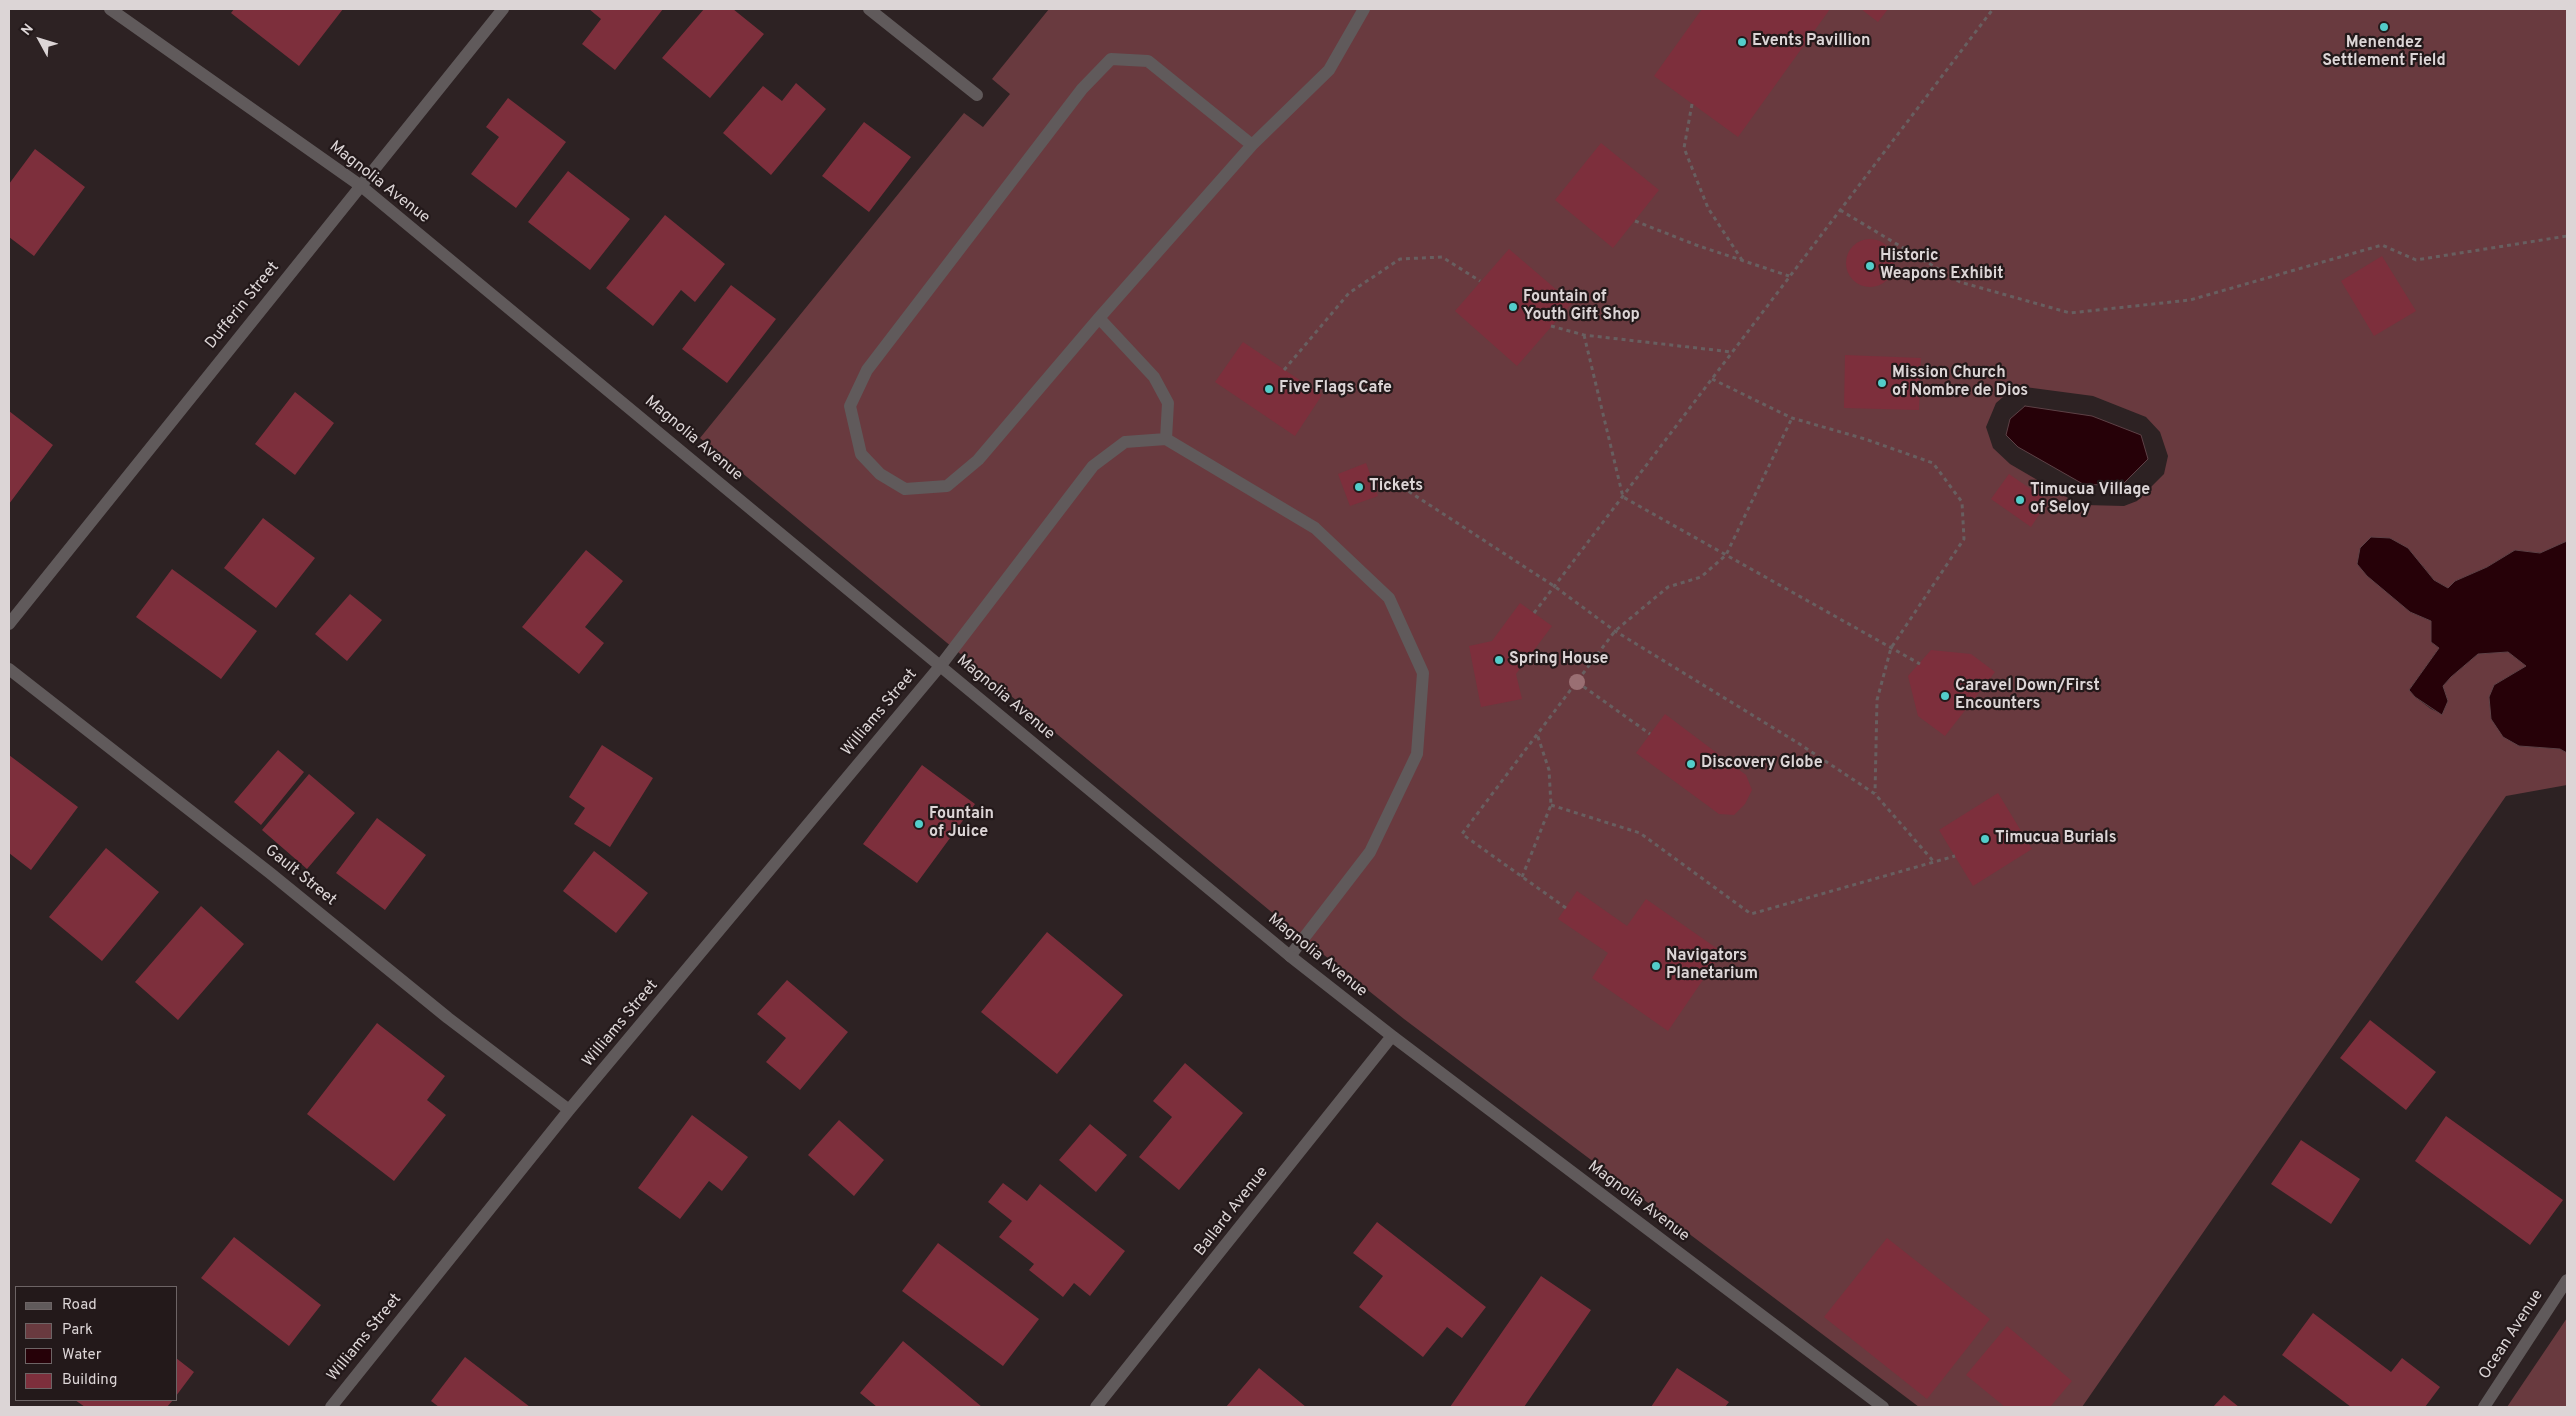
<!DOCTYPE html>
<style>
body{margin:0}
#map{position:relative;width:2576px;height:1416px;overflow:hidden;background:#2d2223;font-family:Overpass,sans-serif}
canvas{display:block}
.frame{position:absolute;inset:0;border:10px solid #dcd5d6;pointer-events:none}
.legend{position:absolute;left:15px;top:1286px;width:162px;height:115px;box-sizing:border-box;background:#23191a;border:1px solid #6d6465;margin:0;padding:6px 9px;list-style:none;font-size:15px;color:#dcd5d6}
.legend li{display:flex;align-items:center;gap:10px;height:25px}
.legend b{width:25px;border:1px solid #6d6465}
.north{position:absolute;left:15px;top:15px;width:50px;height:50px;-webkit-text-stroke:4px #23191a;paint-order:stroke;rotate:309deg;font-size:14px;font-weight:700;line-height:20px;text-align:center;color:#dcd5d6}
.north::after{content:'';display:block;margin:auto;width:18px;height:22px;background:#dcd5d6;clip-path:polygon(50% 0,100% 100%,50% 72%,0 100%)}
</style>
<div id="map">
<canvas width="2576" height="1416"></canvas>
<div class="frame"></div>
<ul class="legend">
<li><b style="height:6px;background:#605a5b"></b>Road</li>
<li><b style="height:14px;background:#693a3f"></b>Park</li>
<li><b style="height:14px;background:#260108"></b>Water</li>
<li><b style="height:14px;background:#7d2f3c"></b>Building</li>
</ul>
<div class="north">N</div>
</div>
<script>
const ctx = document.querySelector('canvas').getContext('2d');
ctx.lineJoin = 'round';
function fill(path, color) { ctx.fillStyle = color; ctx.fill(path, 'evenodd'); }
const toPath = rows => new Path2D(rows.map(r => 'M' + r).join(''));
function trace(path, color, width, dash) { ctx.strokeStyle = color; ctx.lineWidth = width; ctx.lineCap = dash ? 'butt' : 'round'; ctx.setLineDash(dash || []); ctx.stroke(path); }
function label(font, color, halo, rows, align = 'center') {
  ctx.font = font + ' Overpass,sans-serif'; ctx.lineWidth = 4.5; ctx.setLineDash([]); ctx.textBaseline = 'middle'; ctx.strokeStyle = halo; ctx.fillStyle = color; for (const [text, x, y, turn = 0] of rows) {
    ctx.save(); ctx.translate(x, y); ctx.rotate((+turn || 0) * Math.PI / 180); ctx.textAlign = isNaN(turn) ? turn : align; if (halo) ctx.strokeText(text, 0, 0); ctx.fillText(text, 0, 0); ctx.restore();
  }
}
fill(toPath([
 [1049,9,2567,9,2567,541,2541,553,2515,550,2487,567,2455,581,2448,588,2434,580,2423,566,2387,592,2410,612,2431,621,2431,642,2439,648,2409,690,2415,697,2431,709,2442,714,2448,701,2443,686,2451,677,2478,654,2508,652,2526,666,2494,685,2519,746,2560,749,2567,753,2567,785,2506,796,2082,1407,1919,1407,1404,1019,1304,939,700,438,964,113,983,127,1010,94,992,79],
 [2025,387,2093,396,2146,417,2160,432,2168,456,2164,474,2137,501,2124,506,2085,505,2075,502,2010,464,1993,448,1986,427,1996,403,2010,391],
 [2567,1318,2567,1407,2507,1407]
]), '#693a3f');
const water = toPath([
 [2025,406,2092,416,2141,435,2148,459,2121,486,2083,484,2018,447,2006,435,2010,419,2025,406],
 [2371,537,2390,538,2408,548,2434,580,2448,588,2455,581,2487,567,2515,550,2540,553,2567,541,2567,753,2560,749,2519,746,2503,737,2491,719,2489,697,2494,685,2526,666,2508,652,2478,654,2451,677,2443,686,2448,701,2442,715,2415,697,2409,690,2439,648,2431,642,2431,621,2410,612,2367,576,2357,564,2360,548,2371,537]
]);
fill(water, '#260108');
trace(water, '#5d4146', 1);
fill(toPath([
 [234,9,343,9,299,66,231,13],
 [589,9,663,9,615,70,582,44,601,19],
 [704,9,733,9,764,34,710,98,662,58],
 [1702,9,1830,9,1738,137,1654,76],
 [1861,9,1888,9,1878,22],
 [796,83,826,109,771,175,723,133,763,86,782,101],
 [508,98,566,142,516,208,471,174,499,137,486,127],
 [864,122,911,157,869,212,822,176],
 [1601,143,1659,190,1613,248,1555,200],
 [35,149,85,187,34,256,9,237,9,184],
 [568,171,630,219,590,270,528,222],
 [665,215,725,264,695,302,681,290,653,326,606,288],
 '1846 263a24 24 0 1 1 48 0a24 24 0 1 1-48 0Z',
 [1509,249,1572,303,1517,366,1455,311],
 [2382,256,2416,311,2374,336,2341,281],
 [731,285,776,319,727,383,682,349],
 [1243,342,1322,395,1295,436,1215,382],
 [1845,355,1921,358,1919,410,1844,408],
 [295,392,334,423,295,475,255,444],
 [9,411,53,445,9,504],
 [1366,463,1378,496,1350,506,1338,474],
 [2009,474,2048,501,2031,527,1991,499],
 [263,518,315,558,276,608,224,568],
 [586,550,623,581,585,627,604,643,579,674,522,627],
 [172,569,257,631,221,679,136,617],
 [350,594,382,620,347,661,315,634],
 [1520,603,1552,626,1516,674,1522,699,1481,707,1469,646,1492,641],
 [1931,650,1971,654,1995,672,1945,736,1918,716,1908,676],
 [1665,714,1746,775,1752,790,1745,804,1734,815,1719,814,1636,753],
 [602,745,653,778,610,847,574,824,585,808,569,797],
 [278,750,304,772,261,825,234,802],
 [9,755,78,807,31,870,9,853],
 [922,765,975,804,917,883,863,844],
 [309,774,355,813,307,869,262,830],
 [1998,793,2032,849,1973,886,1939,830],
 [377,818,426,855,385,910,336,873],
 [106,848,159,892,102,961,49,917],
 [594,851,648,893,616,933,563,891],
 [1577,891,1627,926,1646,899,1722,952,1668,1031,1592,978,1608,953,1558,919],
 [201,906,244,944,178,1020,135,982],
 [1047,932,1123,995,1057,1074,981,1012],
 [787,980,848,1032,800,1090,766,1062,786,1038,757,1014],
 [2370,1020,2436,1072,2406,1110,2340,1058],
 [377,1023,445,1076,427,1100,446,1115,394,1181,307,1114],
 [1185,1063,1243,1113,1179,1190,1139,1157,1172,1117,1153,1101],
 [692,1115,748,1157,722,1191,709,1181,680,1219,638,1188],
 [2446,1116,2563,1200,2530,1245,2415,1161],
 [839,1120,884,1160,854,1196,808,1155],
 [1090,1124,1127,1155,1096,1192,1059,1160],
 [2301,1140,2360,1179,2331,1224,2271,1184],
 [1003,1183,1027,1201,1040,1184,1125,1251,1090,1296,1074,1283,1063,1297,1029,1270,1034,1264,999,1237,1012,1221,988,1202],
 [1377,1222,1486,1307,1462,1338,1447,1327,1423,1357,1359,1307,1383,1276,1353,1253],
 [234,1237,321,1305,289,1346,201,1278],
 [1887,1238,1990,1319,1927,1399,1824,1317],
 [938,1243,1039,1319,1003,1366,902,1291],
 [1541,1276,1591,1310,1524,1407,1450,1407],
 [2313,1313,2391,1372,2402,1358,2440,1387,2425,1407,2351,1407,2282,1355],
 [2007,1326,2072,1381,2050,1407,2005,1407,1966,1375],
 [903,1341,982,1407,877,1407,860,1393],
 [465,1357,530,1407,439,1407,431,1401],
 [176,1358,194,1372,176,1396],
 [1259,1368,1306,1407,1226,1407],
 [1677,1368,1729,1402,1725,1407,1651,1407],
 [2224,1395,2239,1407,2213,1407],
 [75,1400,173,1400,167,1407,85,1407]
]), '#7d2f3c');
trace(toPath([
 [1692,104,1684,148,1708,208,1742,260],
 [1840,210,1960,282,2070,313,2190,300,2382,245,2416,260,2567,236],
 [1635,221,1696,245,1789,276],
 [1551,326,1584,335,1732,352],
 [1584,335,1623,497,1920,664],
 [1284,370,1349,293,1400,259,1442,257,1480,281],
 [1712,379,1792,418,1865,439,1933,463,1962,502,1964,539,1891,648,1877,700,1875,793],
 [1371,478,1405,489,1554,586,1615,631,1798,743,1875,794,1934,862],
 [1534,613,1993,9],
 [1577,682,1650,734],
 [1551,805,1640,833,1751,914,1955,856],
 [1522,877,1551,805,1549,770,1537,734],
 [1566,908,1462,834,1615,631,1668,587,1701,577,1726,555,1792,418]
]), '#685f60', 3, [4, 4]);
trace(toPath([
 [1252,145,1148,61,1111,59,1082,89,867,370,850,406,861,454,880,474,905,489,947,486,978,460,1099,318,1252,145,1329,70,1364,9],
 [1099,318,1154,377,1168,403,1166,439],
 [941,665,1093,466,1125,442,1166,439,1315,528,1389,598,1423,673,1417,754,1370,852,1290,956]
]), '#605a5b', 12);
trace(toPath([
 [110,9,361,186,1290,956,1392,1036,1883,1407],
 [869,9,977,95],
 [9,624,503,9],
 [9,669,270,873,448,1018,569,1110],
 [331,1407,569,1110,941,665],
 [1096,1407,1392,1036],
 [2484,1407,2567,1280]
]), '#605a5b', 12);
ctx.fillStyle = '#9a6f73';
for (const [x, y] of [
 [1577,682]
]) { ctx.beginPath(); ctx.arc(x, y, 8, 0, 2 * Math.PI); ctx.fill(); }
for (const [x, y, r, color] of [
 [2384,27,5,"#53cdca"],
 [1742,42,5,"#53cdca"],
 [1870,266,5,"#53cdca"],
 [1513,307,5,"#53cdca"],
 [1882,383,5,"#53cdca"],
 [1269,389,5,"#53cdca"],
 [1359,487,5,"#53cdca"],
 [2020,500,5,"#53cdca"],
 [1499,660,5,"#53cdca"],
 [1945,696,5,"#53cdca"],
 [1691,764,5,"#53cdca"],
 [919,824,5,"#53cdca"],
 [1985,839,5,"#53cdca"],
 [1656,966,5,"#53cdca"]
]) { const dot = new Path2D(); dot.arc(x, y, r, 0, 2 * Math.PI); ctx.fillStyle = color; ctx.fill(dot); trace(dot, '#23191a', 2); }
label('bold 16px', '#dcd5d6', '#23191a', [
 ["Events Pavillion",1752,42],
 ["Menendez",2384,44,"center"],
 ["Settlement Field",2384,62,"center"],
 ["Historic",1880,257],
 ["Weapons Exhibit",1880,275],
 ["Fountain of",1523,298],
 ["Youth Gift Shop",1523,316],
 ["Mission Church",1892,374],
 ["of Nombre de Dios",1892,392],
 ["Five Flags Cafe",1279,389],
 ["Tickets",1369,487],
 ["Timucua Village",2030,491],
 ["of Seloy",2030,509],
 ["Spring House",1509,660],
 ["Caravel Down/First",1955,687],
 ["Encounters",1955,705],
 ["Discovery Globe",1701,764],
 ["Fountain",929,815],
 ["of Juice",929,833],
 ["Timucua Burials",1995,839],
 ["Navigators",1666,957],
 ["Planetarium",1666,975]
], 'left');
label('16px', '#dcd5d6', '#23191a', [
 ["Magnolia Avenue",379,183,38],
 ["Dufferin Street",243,306,-51],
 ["Magnolia Avenue",693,439,40],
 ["Magnolia Avenue",1005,698,40],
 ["Williams Street",880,713,-50],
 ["Gault Street",300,876,39],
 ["Magnolia Avenue",1317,956,39],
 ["Williams Street",621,1024,-50],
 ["Magnolia Avenue",1638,1202,37],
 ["Ballard Avenue",1232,1212,-52],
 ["Ocean Avenue",2512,1335,-57],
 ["Williams Street",365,1338,-51]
]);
</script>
